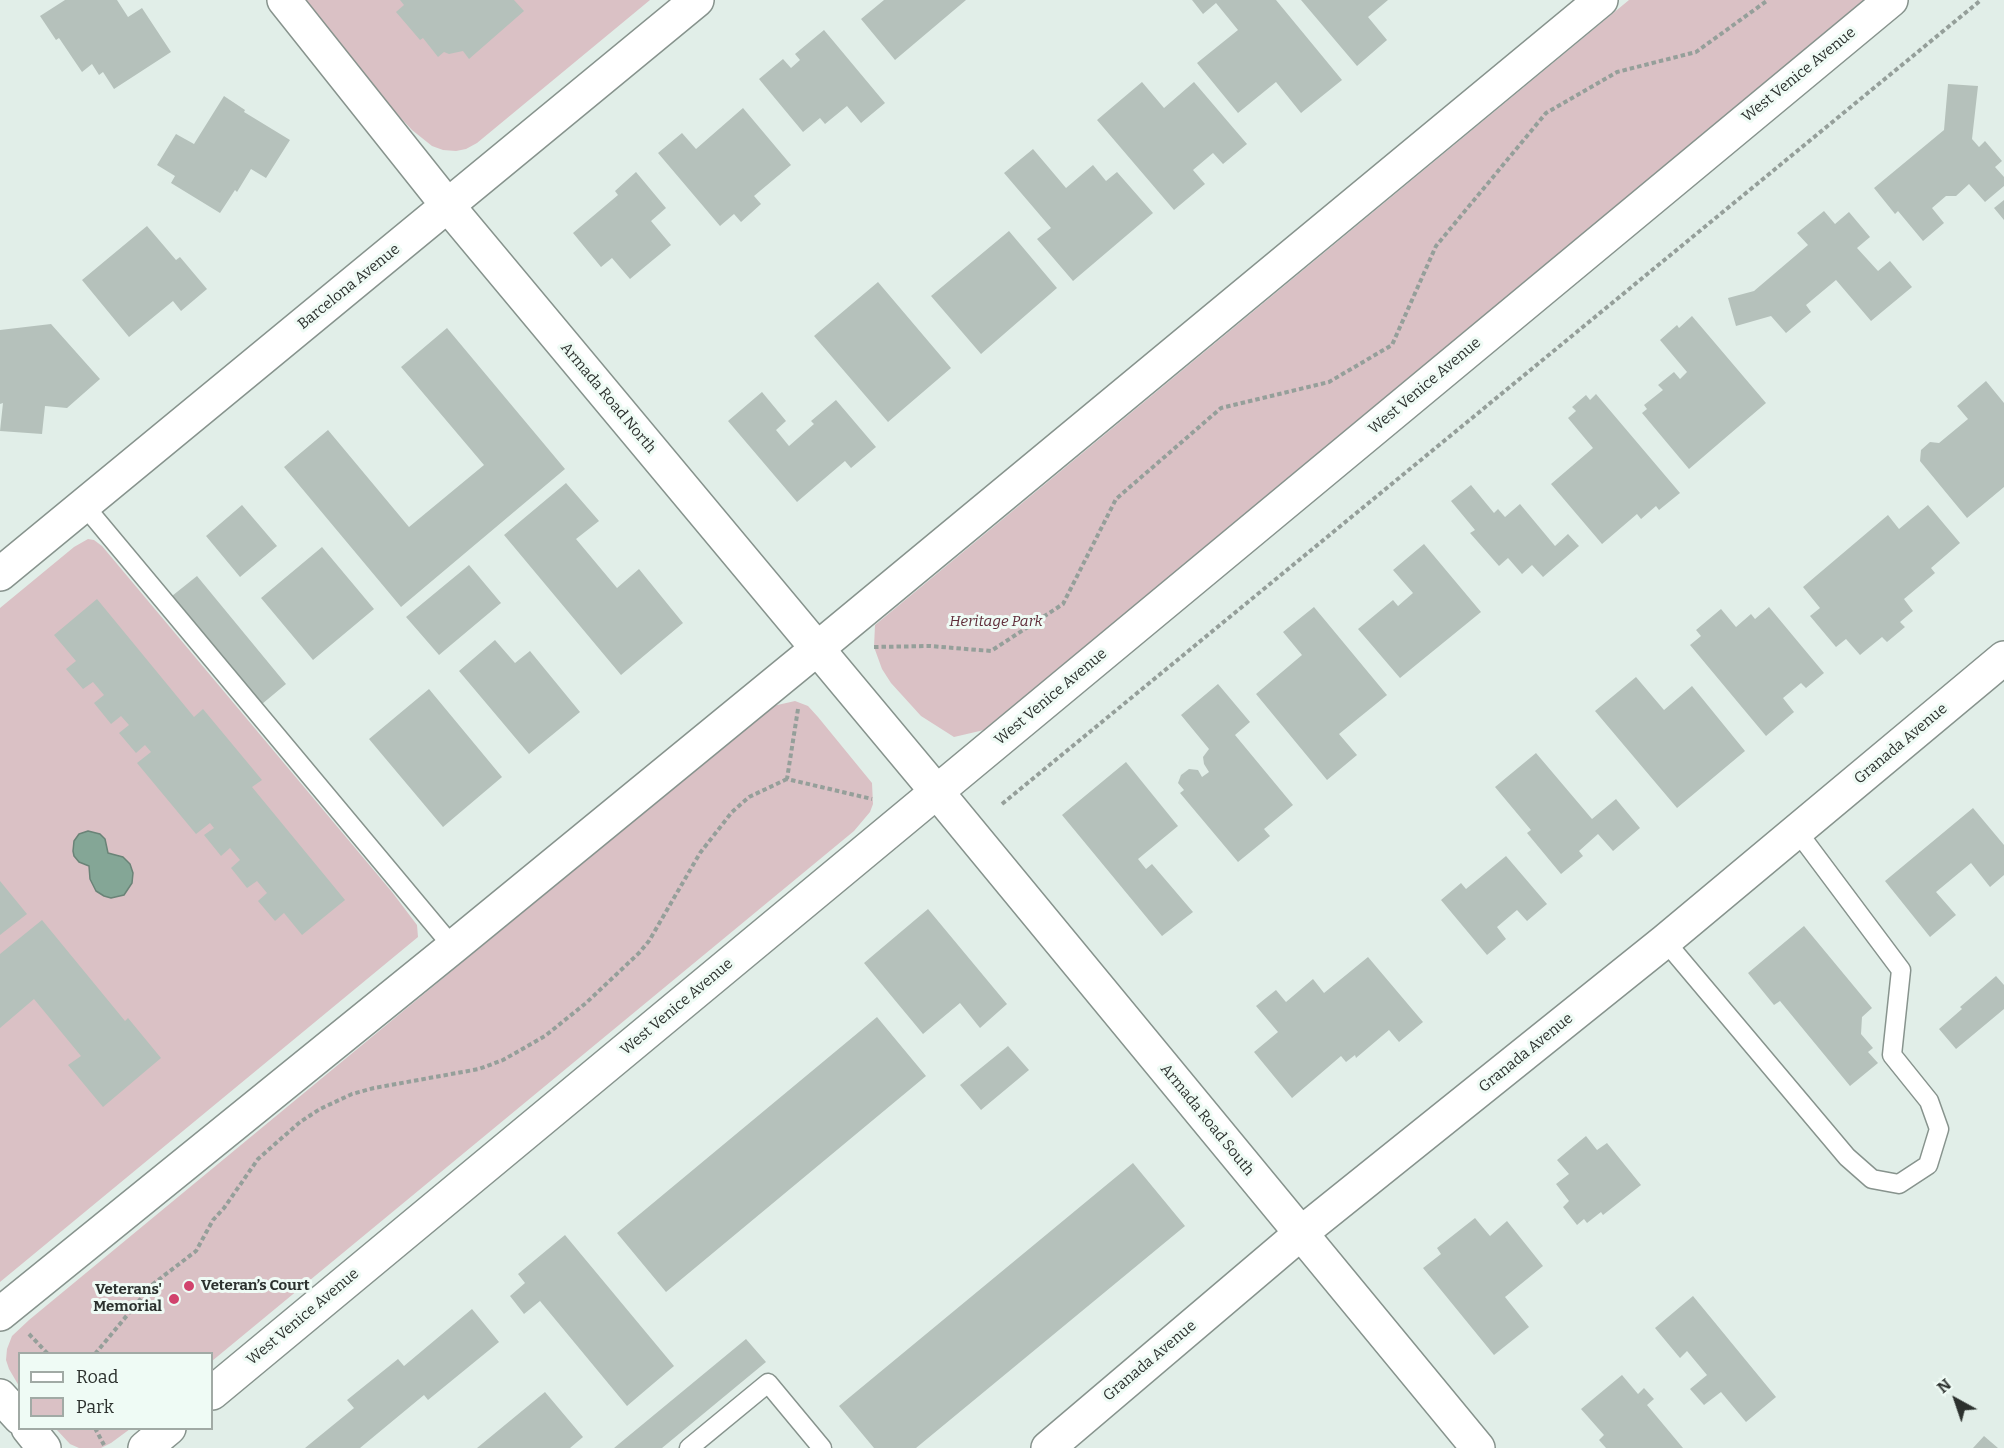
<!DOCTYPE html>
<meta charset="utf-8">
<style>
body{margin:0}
#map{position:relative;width:2004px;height:1448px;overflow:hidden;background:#e1eee8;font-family:Bitter,serif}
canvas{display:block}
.legend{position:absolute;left:18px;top:1352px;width:195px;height:78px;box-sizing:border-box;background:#effbf5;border:2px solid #a1aaa5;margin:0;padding:8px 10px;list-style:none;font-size:18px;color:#2c312e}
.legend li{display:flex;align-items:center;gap:12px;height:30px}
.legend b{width:30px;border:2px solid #a1aaa5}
.north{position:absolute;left:1926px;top:1370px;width:60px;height:60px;-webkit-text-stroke:4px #effbf5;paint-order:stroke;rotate:320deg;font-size:16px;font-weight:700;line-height:24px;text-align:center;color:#2c312e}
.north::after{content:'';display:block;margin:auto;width:21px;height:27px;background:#2c312e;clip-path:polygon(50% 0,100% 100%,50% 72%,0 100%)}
</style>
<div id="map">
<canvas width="2004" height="1448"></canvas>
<ul class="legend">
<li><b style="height:8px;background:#fff"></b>Road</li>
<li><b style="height:16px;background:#dac1c5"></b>Park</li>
</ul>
<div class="north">N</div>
</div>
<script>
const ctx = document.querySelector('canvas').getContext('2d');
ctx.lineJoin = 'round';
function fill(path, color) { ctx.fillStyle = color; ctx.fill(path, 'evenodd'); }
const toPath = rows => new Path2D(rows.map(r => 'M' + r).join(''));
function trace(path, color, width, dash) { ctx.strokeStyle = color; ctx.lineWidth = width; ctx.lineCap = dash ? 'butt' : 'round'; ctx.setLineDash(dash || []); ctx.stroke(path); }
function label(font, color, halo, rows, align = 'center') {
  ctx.font = font + ' Bitter,serif'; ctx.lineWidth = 6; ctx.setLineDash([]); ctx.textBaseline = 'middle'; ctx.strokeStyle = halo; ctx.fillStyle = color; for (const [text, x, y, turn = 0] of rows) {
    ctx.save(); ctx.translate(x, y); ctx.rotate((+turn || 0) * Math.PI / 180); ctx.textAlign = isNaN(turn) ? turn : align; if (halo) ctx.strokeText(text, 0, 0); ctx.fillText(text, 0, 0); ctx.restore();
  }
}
fill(toPath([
 [302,0,650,0,477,143,466,149,456,151,443,150,432,146,412,130,382,98],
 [1629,0,1864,0,984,730,954,737,921,716,891,683,882,669,874,647,875,625],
 [88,539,94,540,102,546,392,892,417,925,418,937,0,1282,0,608,74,547],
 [795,701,808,706,818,717,872,783,873,804,870,812,854,831,212,1361,212,1354,20,1354,19,1386,9,1369,6,1360,7,1349,12,1336,29,1320,763,714,773,706],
 [56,1429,130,1429,111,1443,101,1448,79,1448,70,1444]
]), '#dac1c5');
const water = toPath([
 [88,831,100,834,105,839,108,853,123,857,130,864,133,873,132,883,124,895,111,898,104,896,96,891,90,879,89,866,79,862,74,856,73,851,74,841,79,834,88,831]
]);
fill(water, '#84a696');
trace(water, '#6a8377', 1.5);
fill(toPath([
 [65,0,117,0,128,17,142,8,171,52,114,89,103,72,99,75,92,64,82,72,59,38,56,40,40,16],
 [400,0,514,0,524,11,469,59,463,51,449,54,444,52,438,57,423,38,420,40,396,12,404,5],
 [884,0,966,0,895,60,861,19],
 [1192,0,1276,0,1342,80,1301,113,1276,82,1238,113,1197,63,1238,30,1216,3,1203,14],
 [1301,0,1388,0,1368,17,1387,40,1357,66],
 [824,30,885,103,861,123,847,106,825,124,820,118,803,132,759,79,783,59,791,68,800,60,795,54],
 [1142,82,1164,108,1194,82,1247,144,1223,164,1213,153,1193,170,1205,184,1174,210,1097,120],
 [1948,84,1978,86,1972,139,1979,147,1985,141,2002,161,1995,167,2004,177,2004,186,1985,202,1969,184,1956,196,1946,196,1932,208,1944,223,1923,241,1898,211,1895,214,1874,188,1944,130],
 [224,96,245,110,244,112,290,140,266,178,251,169,237,192,235,190,220,213,171,183,175,176,157,165,176,134,194,144],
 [743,108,791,165,754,196,761,204,741,222,734,214,720,226,658,153,682,133,696,149],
 [1033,149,1066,188,1093,165,1106,181,1117,172,1153,213,1073,281,1037,239,1051,228,1004,173],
 [636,172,666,208,651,221,671,245,630,279,612,258,601,267,573,233,618,195,615,191],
 [2004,200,2004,220,1994,208],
 [1824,211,1835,224,1849,212,1870,237,1857,248,1878,271,1890,261,1912,287,1871,321,1836,280,1806,305,1811,312,1786,333,1771,316,1736,326,1728,298,1754,291,1808,245,1797,233],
 [147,226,176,260,180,257,207,289,181,311,173,301,129,337,82,280],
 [1009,231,1057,288,981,354,931,296],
 [878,282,951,368,888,422,814,336],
 [1692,316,1766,403,1689,469,1642,413,1647,409,1644,405,1663,390,1658,385,1674,372,1680,379,1687,372,1660,340,1677,325,1679,328],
 [51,324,100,379,67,408,45,406,42,434,0,431,3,403,0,404,0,330],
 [447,328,565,469,401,607,284,467,328,430,409,527,484,465,401,367],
 [1986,381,2004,403,2004,487,1967,518,1920,461,1921,450,1930,442,1939,443,1968,419,1957,406],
 [762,392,786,421,776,430,789,446,814,424,811,421,836,400,876,447,851,468,845,461,797,502,728,421],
 [1596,394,1680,493,1659,510,1656,506,1641,519,1637,514,1602,544,1551,484,1593,448,1568,418,1576,411,1572,407,1586,395,1590,400],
 [566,483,599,521,576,539,617,588,639,569,683,623,621,675,504,535],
 [1471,485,1494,513,1498,509,1505,517,1520,504,1555,546,1568,534,1579,546,1543,577,1532,565,1522,574,1508,558,1499,566,1470,533,1475,530,1451,501],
 [242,505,277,546,240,577,206,536],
 [1928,505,1960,543,1931,568,1935,573,1904,599,1913,611,1900,622,1905,627,1887,642,1882,637,1860,655,1846,639,1836,647,1810,616,1820,608,1803,587,1888,515,1899,529],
 [1424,544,1481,612,1400,678,1358,629,1393,600,1398,606,1413,593,1393,570],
 [322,547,374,609,313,660,261,598],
 [469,565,501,603,439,655,406,617],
 [197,576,286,684,262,704,172,596],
 [97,599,194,717,203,709,262,780,252,787,345,900,302,935,284,913,275,921,258,901,267,893,257,881,247,888,231,868,240,860,230,848,221,856,204,835,214,828,210,823,196,834,137,763,151,752,145,745,136,753,119,733,129,725,121,716,111,724,94,703,104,695,93,682,83,689,66,669,76,661,54,635],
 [1314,607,1387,695,1339,734,1357,755,1327,780,1256,694,1302,655,1283,632],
 [1769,607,1824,673,1806,688,1801,683,1783,698,1794,712,1766,736,1690,645,1701,636,1696,630,1721,609,1736,627,1751,614,1755,619],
 [495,640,515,663,530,651,580,712,529,754,459,671],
 [1636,677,1664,710,1692,686,1745,751,1677,808,1595,711],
 [1218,684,1250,722,1235,735,1293,805,1264,829,1270,836,1238,862,1180,793,1184,790,1178,783,1181,775,1189,769,1198,770,1202,777,1209,772,1204,764,1203,757,1209,749,1181,715],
 [429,689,502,777,443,827,369,739],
 [1536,753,1592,819,1616,799,1640,828,1613,851,1598,834,1579,851,1583,856,1561,874,1527,833,1531,830,1495,787],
 [1126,762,1178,826,1138,859,1146,869,1152,864,1193,912,1162,936,1062,815],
 [1973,808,2004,845,2004,875,1990,887,1971,863,1936,892,1956,915,1930,937,1885,881],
 [1506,856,1547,904,1527,921,1517,910,1497,927,1506,939,1487,955,1441,900,1461,883,1466,889],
 [0,881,27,914,0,935],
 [928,909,1007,1004,980,1028,960,1003,923,1034,864,963],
 [42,920,125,1021,128,1018,161,1058,103,1107,68,1065,81,1056,34,999,0,1028,0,954],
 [1804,926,1872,1008,1862,1017,1861,1034,1873,1048,1868,1052,1878,1063,1850,1086,1780,1001,1774,1005,1748,973],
 [1368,957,1423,1022,1399,1042,1389,1030,1356,1058,1355,1055,1346,1062,1341,1056,1292,1098,1254,1052,1278,1032,1256,1006,1276,990,1286,1002,1313,979,1324,993],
 [1996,976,2004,985,2004,1009,1956,1049,1939,1029,1962,1009,1960,1007],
 [877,1017,926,1076,666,1292,617,1233],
 [1008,1046,1029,1070,981,1110,960,1085],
 [1586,1136,1597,1150,1607,1143,1641,1185,1603,1215,1601,1212,1587,1223,1584,1219,1577,1225,1563,1207,1569,1201,1556,1184,1569,1174,1557,1160],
 [1133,1163,1185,1226,916,1448,874,1448,839,1406],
 [1475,1218,1490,1236,1507,1221,1543,1266,1505,1297,1529,1327,1494,1355,1423,1268,1441,1254,1437,1248],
 [565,1235,674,1366,627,1406,540,1301,524,1314,510,1296,525,1283,518,1274],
 [1693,1296,1776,1397,1746,1422,1721,1392,1704,1405,1690,1389,1707,1375,1687,1351,1680,1358,1655,1328],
 [472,1309,499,1342,428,1400,424,1395,360,1448,305,1448,354,1408,347,1400,398,1359,404,1366],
 [746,1339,766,1362,662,1448,614,1448],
 [1622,1375,1638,1394,1644,1388,1654,1399,1647,1405,1683,1448,1606,1448,1599,1440,1604,1435,1581,1409],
 [545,1392,583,1437,570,1448,477,1448],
 [1984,1436,1998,1448,1973,1448]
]), '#b5c1bb');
const service = toPath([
 [83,504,453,947],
 [1665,941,1847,1157,1872,1179,1899,1184,1928,1165,1939,1129,1929,1101,1892,1055,1901,970,1797,831],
 [689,1448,768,1383,822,1448]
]);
const minor = toPath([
 [284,0,448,206,937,792,1478,1448],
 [0,574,697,0],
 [1048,1448,1300,1234,1665,941,2004,658]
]);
const tertiary = toPath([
 [0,1314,453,947,818,648,1601,0],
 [212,1393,1891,0],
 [0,1396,20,1418],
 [28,1428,44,1448],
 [145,1448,169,1428]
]);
trace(service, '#87938d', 21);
trace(minor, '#87938d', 36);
trace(tertiary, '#87938d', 36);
trace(toPath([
 [874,647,930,646,991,651,1063,604,1116,499,1221,408,1329,382,1392,345,1436,246,1546,113,1617,72,1696,52,1768,0],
 [798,709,787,779,872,799],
 [1002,804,1981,0],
 [29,1334,48,1354],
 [95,1354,153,1284,196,1251,213,1220,224,1208,258,1159,300,1122,320,1109,352,1094,374,1088,479,1069,503,1060,545,1036,586,1003,639,953,649,941,700,853,732,812,749,797,787,779],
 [95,1428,104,1445]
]), '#959f9a', 4, [4.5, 3]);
trace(service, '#fff', 18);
trace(minor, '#fff', 33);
trace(tertiary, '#fff', 33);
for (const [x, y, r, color] of [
 [189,1286,6,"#d1436d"],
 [174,1299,6,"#d1436d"]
]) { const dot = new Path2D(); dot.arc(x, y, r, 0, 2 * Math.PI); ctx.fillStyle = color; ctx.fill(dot); trace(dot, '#effbf5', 2); }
label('15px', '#2c312e', '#effbf5', [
 ["West Venice Avenue",1799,75,-39],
 ["Barcelona Avenue",349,287,-39],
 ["West Venice Avenue",1425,386,-40],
 ["Armada Road North",608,398,50],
 ["West Venice Avenue",1051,697,-40],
 ["Granada Avenue",1901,744,-40],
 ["West Venice Avenue",677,1007,-40],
 ["Granada Avenue",1526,1053,-39],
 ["Armada Road South",1207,1120,51],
 ["West Venice Avenue",303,1317,-40],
 ["Granada Avenue",1150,1361,-40]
]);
label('italic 15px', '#5f2d39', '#effbf5', [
 ["Heritage Park",996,622]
]);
label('bold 15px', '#2c312e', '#effbf5', [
 ["Veteran’s Court",201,1286],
 ["Veterans'",162,1290,"right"],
 ["Memorial",162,1307,"right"]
], 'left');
</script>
